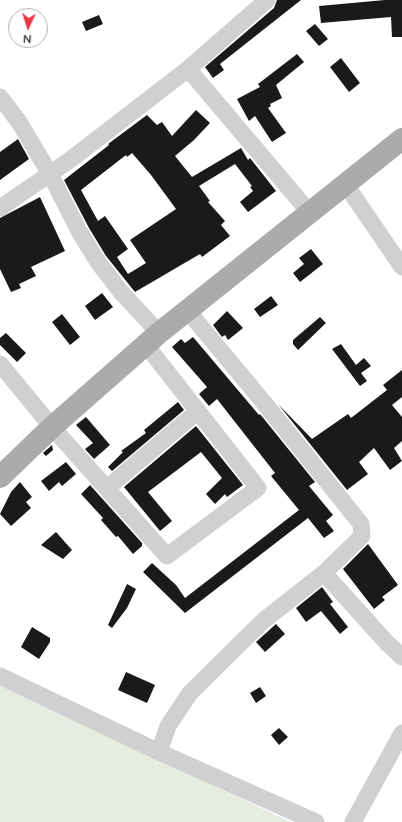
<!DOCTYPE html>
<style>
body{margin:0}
#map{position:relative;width:402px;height:822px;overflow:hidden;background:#fff;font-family:Lato,sans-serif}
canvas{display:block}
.north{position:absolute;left:8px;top:8px;width:40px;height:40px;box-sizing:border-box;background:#fff;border:1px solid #adadad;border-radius:50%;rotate:184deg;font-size:11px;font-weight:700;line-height:16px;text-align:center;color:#333}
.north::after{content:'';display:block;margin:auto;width:14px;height:18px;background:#e63946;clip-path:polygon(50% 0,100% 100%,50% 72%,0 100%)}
</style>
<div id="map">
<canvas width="402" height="822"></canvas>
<div class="north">N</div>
</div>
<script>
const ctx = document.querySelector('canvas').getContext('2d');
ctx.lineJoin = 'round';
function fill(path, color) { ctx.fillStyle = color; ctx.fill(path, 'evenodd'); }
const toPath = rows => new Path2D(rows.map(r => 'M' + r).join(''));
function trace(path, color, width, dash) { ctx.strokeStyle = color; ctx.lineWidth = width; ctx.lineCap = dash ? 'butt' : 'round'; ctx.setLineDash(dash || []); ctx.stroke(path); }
fill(toPath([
 [0,685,291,822,0,822]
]), '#e6ecdf');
fill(toPath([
 [277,0,301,0,220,64,224,70,213,78,205,67,274,8],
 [385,0,402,0,402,37,392,37,391,17,321,23,319,6],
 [99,15,103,24,86,31,82,22],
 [315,24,328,39,319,46,306,31],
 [297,54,304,62,276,85,282,98,270,104,271,106,268,108,286,133,272,142,255,116,249,121,237,99,260,87,258,84],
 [341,58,360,83,349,92,330,67],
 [196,110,210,123,194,140,175,156,192,177,241,148,248,160,250,158,276,191,248,212,240,202,253,191,250,187,252,186,235,164,199,186,210,201,208,202,225,221,221,225,230,236,202,257,200,254,135,292,106,256,89,228,64,180,109,145,108,144,147,115,157,125,162,122,172,136],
 [132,153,151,175,176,209,130,240,146,263,128,274,117,257,128,249,105,216,98,221,81,190,126,155,127,157],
 [18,139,29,159,0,180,0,152],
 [40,197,65,251,31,267,36,276,19,284,21,288,11,292,0,269,0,218],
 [311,249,323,264,300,282,293,273,304,264,299,258],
 [102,293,113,307,95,320,85,306],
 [271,296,278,305,260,317,254,309],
 [227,311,243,328,228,340,225,335,222,337,213,325],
 [62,314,80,337,70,345,52,322],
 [320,317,326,323,298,350,293,344,293,340],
 [6,333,26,353,17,362,0,345,0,338],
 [193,337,259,415,260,414,315,482,309,486,333,515,326,521,334,531,324,538,308,518,185,613,143,572,152,563,176,585,185,598,299,510,271,476,275,473,217,399,209,406,199,394,207,387,172,347,181,339,185,343],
 [341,344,356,365,364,358,371,366,361,373,367,381,360,386,332,349],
 [402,370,402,397,392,405,402,417,402,441,394,448,402,461,390,470,374,448,359,462,368,474,347,490,278,404,312,439,348,414,351,418,387,390,383,385],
 [178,402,184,410,112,471,108,467,123,452,121,451,146,433,144,430],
 [86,417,110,445,94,459,85,449,93,443,76,425],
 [196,426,243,485,227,497,225,494,215,504,206,494,222,478,201,452,148,492,172,521,160,531,124,487],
 [52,445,53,450,46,456,43,453],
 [66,462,76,474,62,486,59,482,49,491,41,481],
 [20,482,32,497,26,502,31,508,11,526,0,514,11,492],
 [90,485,142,543,142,546,133,554,118,536,116,537,101,520,103,518,81,494],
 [56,532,72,550,63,559,41,545],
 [368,544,398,585,382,597,385,600,374,609,343,569],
 [127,584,136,589,127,608,112,628,108,625],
 [322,587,333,602,330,604,348,627,340,634,321,611,306,622,296,608],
 [276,624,285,634,265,652,256,642],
 [32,627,50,638,50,642,39,659,21,647],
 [126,672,155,685,147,703,118,690],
 [260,687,266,696,256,703,250,693],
 [279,728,288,737,279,745,271,735]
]), '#1a1a1a');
trace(toPath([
 [188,69,310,213],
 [0,97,19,122,50,174,80,233,98,262,121,292,159,333],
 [346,185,402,267],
 [0,208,70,160,188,69,267,0],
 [187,310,265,404,361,524,362,536,324,573,387,643,402,657],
 [0,364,52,427,167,556,258,488,146,345],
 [107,488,198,411],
 [0,676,159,752,316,822],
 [159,752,168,726,190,693,263,621,324,573],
 [353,822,402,733]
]), '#d0d0d0', 17);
trace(toPath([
 [0,477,52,427,159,333,402,139]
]), '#ababab', 22);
</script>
